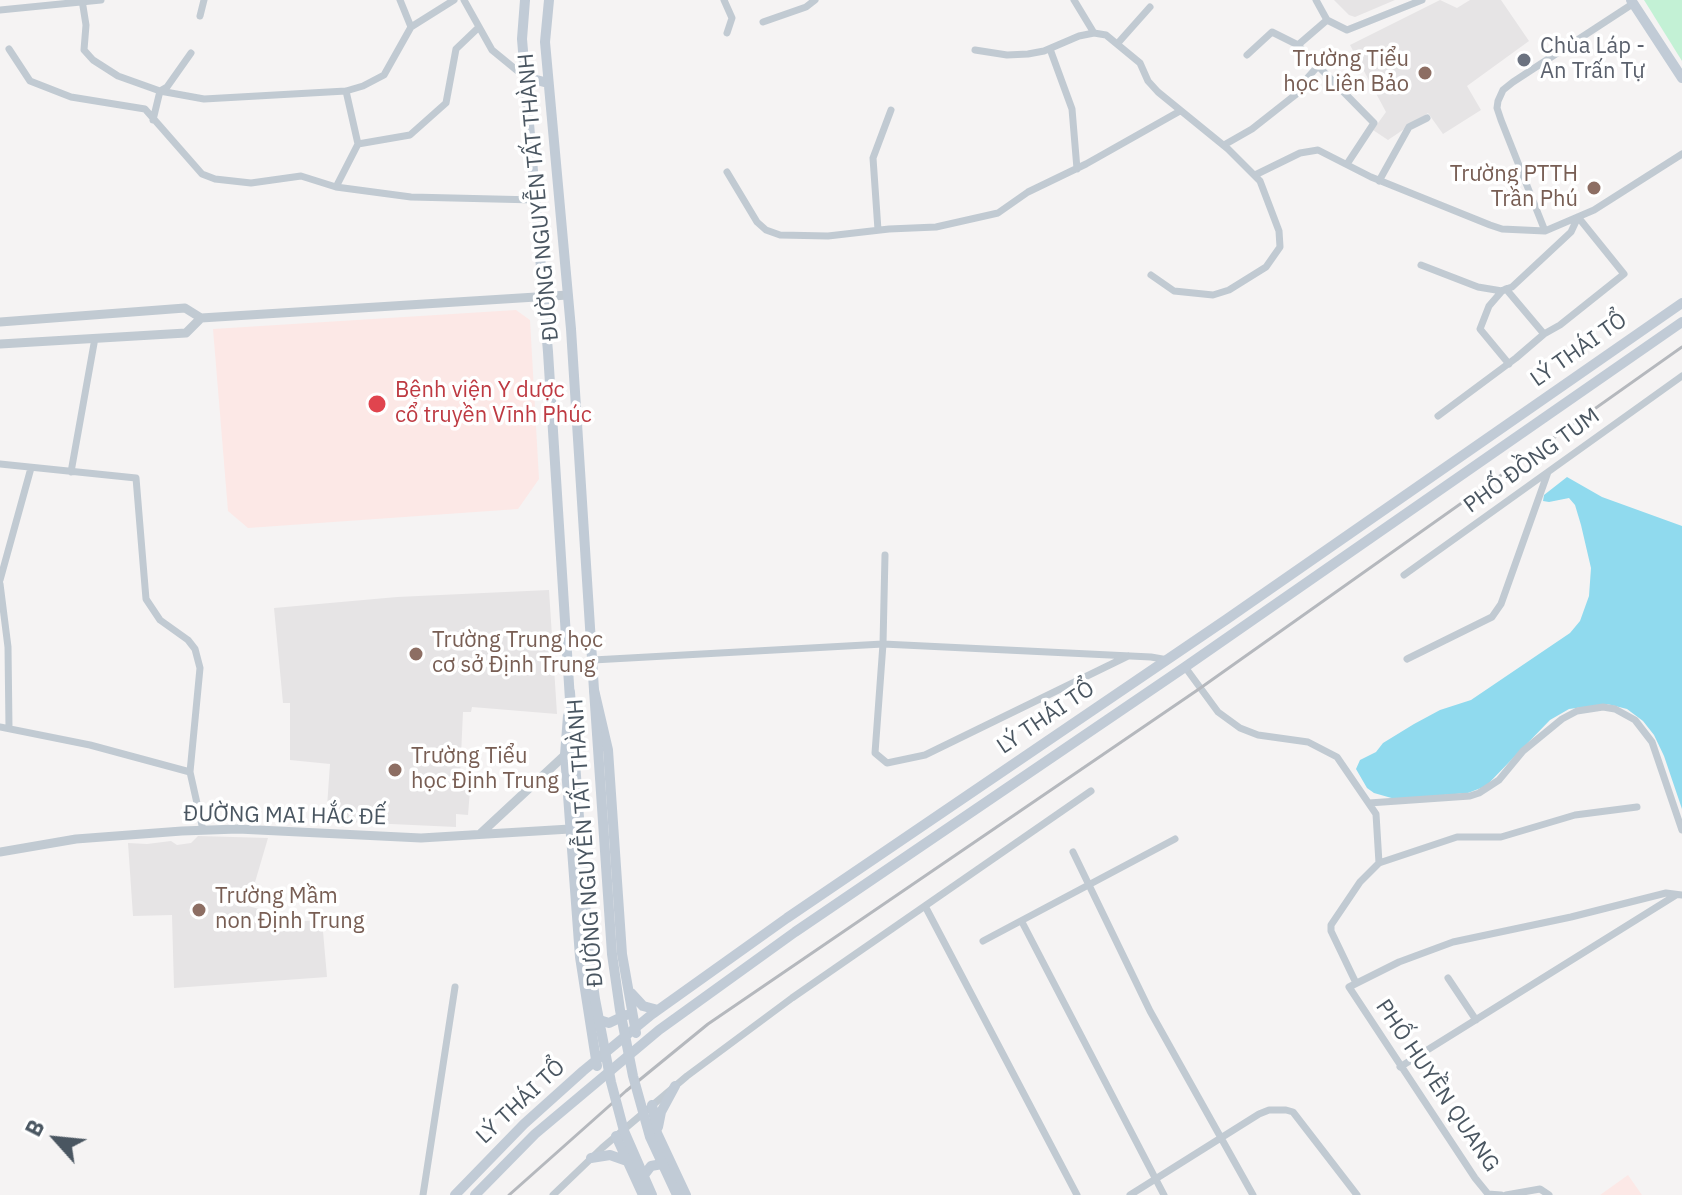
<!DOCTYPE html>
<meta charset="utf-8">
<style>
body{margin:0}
#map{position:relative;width:1682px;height:1195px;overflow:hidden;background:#f5f3f3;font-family:"IBM Plex Sans",sans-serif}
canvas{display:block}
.north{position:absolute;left:16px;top:1099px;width:80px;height:80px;-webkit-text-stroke:6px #fff;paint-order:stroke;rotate:297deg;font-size:22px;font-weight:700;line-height:32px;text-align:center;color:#4a5661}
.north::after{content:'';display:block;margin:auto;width:28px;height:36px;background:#4a5661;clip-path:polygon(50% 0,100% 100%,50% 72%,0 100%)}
</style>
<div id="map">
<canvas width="1682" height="1195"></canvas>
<div class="north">B</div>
</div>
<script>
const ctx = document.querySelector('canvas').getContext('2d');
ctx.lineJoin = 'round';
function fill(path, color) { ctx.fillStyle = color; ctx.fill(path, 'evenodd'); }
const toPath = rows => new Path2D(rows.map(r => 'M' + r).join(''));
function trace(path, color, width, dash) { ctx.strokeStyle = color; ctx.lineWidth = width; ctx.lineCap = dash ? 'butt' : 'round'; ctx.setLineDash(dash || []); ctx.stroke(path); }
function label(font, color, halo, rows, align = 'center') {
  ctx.font = font + ' "IBM Plex Sans",sans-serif'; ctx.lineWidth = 7; ctx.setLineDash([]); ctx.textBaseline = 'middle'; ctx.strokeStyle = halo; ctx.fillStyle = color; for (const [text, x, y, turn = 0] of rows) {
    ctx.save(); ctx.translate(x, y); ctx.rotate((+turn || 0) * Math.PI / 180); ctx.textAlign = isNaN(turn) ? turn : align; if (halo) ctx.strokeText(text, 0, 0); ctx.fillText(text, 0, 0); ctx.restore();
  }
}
fill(toPath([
 [1334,0,1395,0,1355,17,1349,15],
 [1440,0,1457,8,1470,0,1501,0,1529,41,1467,86,1481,110,1443,134,1428,113,1388,140,1373,130,1386,112,1350,45],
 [549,590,557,714,472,707,471,712,463,712,460,777,471,778,468,815,456,814,456,827,326,821,330,764,290,760,290,703,283,703,274,608,397,597],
 [198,836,268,838,248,906,304,921,322,920,327,977,174,988,172,915,133,916,128,843,147,844,171,841,177,845,191,843]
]), '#e6e4e5');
fill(toPath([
 [516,310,530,320,539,479,518,509,248,528,228,511,213,329],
 [1628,1175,1642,1195,1600,1195]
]), '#fce8e6');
fill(toPath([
 [1644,0,1682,0,1682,61]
]), '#c3f1d5');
fill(toPath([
 [1567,477,1602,497,1682,526,1682,809,1664,756,1654,735,1643,721,1627,709,1607,704,1569,709,1550,720,1486,786,1468,793,1395,799,1374,793,1367,788,1356,769,1360,760,1376,752,1383,743,1414,724,1440,710,1471,700,1570,633,1580,621,1589,596,1591,568,1581,525,1575,505,1569,498,1549,502,1543,501,1544,495]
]), '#90daee');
trace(toPath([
 [82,0,86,25,84,50,93,60,118,76,160,91,204,99,346,91,363,86,384,75,411,27,454,0],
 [400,0,411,27],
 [464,0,492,50,525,77],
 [724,0,732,18,727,33],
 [1074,0,1094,33],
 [1316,0,1327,20,1347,30,1422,0],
 [0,10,101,0],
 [200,16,204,0],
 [763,22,806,7,815,0],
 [1118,43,1150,7],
 [9,49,30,81,71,97,145,109,202,174,215,179,251,183,301,176,336,187,358,144,346,91],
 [1050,49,1072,109,1077,169],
 [975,50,1007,55,1028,54,1044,51,1079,36,1094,33,1106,35,1140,63,1148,81,1158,92,1228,149,1260,181,1279,231,1280,247,1266,267,1229,290,1213,295,1174,291,1151,275],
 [1247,55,1272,32,1298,45],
 [1318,66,1374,123,1347,164],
 [153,120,160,91,167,87,191,53],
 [358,144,410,135,446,103,456,49,479,27],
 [1224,145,1252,129,1299,92,1302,84,1318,66,1298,45,1327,20],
 [727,172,757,222,766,230,780,235,828,236,889,229,936,227,998,213,1028,192,1086,164,1180,111],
 [1255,175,1300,153,1318,150,1371,177,1490,225,1502,229,1545,231,1594,210,1682,154],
 [1379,181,1409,127,1427,118],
 [336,187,411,197,536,200],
 [878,230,873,158,891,110],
 [1545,231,1501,120,1497,108,1498,101,1503,90,1513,82,1634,3],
 [1421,265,1478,287,1502,291,1506,289,1512,287,1571,232,1578,217,1624,274,1560,325,1544,334,1506,289],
 [1502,291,1489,306,1480,329,1509,364],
 [1438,416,1516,358,1544,334],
 [0,464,136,478,146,599,160,620,188,640,195,649,200,668,190,772,203,830],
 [71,472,95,338],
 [885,555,883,644,875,753,887,763,925,755,1128,656],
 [1404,575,1682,376],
 [0,580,31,468],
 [0,584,8,647,9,728],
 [1407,659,1492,617,1501,604,1548,472],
 [593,660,883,644,1151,657,1168,660],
 [1185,667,1218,712,1240,728,1258,735,1308,742,1337,757,1376,814,1379,863],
 [0,727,90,745,190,772],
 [1369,803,1470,796,1479,793,1499,780,1523,751,1562,719,1577,711,1603,707,1615,709,1635,720,1652,742,1682,830],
 [1073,852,1150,1011,1253,1195],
 [925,906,1077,1195],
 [1022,922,1164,1195],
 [983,941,1175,839],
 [1448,978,1476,1020],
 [1356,983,1331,931,1331,925,1360,882,1379,863,1457,837,1501,837,1575,815,1637,807],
 [1400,1067,1676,895],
 [423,1195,455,987],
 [553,1195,602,1148,687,1076,792,998,1091,791],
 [1130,1195,1259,1114,1269,1110,1286,1110,1293,1112,1357,1195],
 [1501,1195,1488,1194,1475,1178,1349,987,1399,962,1453,942,1571,917,1666,893,1682,895],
 [1506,1195,1540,1189,1549,1195]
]), '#c1cad2', 7);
trace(toPath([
 [0,322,185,308,201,318,568,295],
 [0,344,186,333,201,318],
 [480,834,565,755],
 [0,852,76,839,182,831,238,829,421,838,570,829]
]), '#c1cad2', 9);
trace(toPath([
 [525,0,522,39,548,352,570,700],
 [549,0,545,42,571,329,594,690,608,750,622,954,636,1033],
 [1631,0,1682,78],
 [525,77,548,83],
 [552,419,577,417],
 [568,716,565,755,580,957,597,1066],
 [631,993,643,1006,658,1010],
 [593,1018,609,1023,626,1015],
 [652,1105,657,1133,686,1195],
 [658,1127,661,1112,675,1086],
 [616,1136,643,1195],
 [591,1158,610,1155,627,1161],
 [641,1179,651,1166,662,1164,670,1165],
 [455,1195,524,1124,583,1071,651,1015,787,918,1227,619,1682,303],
 [475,1195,535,1134,659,1030,795,932,1185,667,1682,322]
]), '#c1cbd6', 10);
trace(toPath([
 [509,1195,626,1091,708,1024,1199,689,1682,347]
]), '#b5b8bd', 3);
trace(toPath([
 [594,690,612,954,620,1010,633,1076,650,1137,677,1195],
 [570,692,589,957,595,999,611,1082,624,1131,652,1195]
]), '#c1cbd6', 10);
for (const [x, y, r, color] of [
 [1524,60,8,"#6b7280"],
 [1425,73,8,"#8d6e63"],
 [1594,188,8,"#8d6e63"],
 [377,404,10,"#e0444e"],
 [416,654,8,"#8d6e63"],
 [395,770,8,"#8d6e63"],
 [199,910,8,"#8d6e63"]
]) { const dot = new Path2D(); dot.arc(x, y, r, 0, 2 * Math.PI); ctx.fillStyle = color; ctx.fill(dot); trace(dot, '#fff', 3); }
label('22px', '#5b616d', '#fff', [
 ["Chùa Láp -",1540,47],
 ["An Trấn Tự",1540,72]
], 'left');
label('22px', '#785e54', '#fff', [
 ["Trường Tiểu",1409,60,"right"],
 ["học Liên Bảo",1409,85,"right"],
 ["Trường PTTH",1578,175,"right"],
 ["Trần Phú",1578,200,"right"],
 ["Trường Trung học",432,641],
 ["cơ sở Định Trung",432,666],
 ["Trường Tiểu",411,757],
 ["học Định Trung",411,782],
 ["Trường Mầm",215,897],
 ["non Định Trung",215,922]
], 'left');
label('22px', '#4a5661', '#fff', [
 ["ĐƯỜNG NGUYỄN TẤT THÀNH",539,197,-95],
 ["LÝ THÁI TỔ",1579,350,-35],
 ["PHỐ ĐỒNG TUM",1532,461,-36],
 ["LÝ THÁI TỔ",1046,718,-34],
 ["ĐƯỜNG MAI HẮC ĐẾ",285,816,1],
 ["ĐƯỜNG NGUYỄN TẤT THÀNH",586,843,-94],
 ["PHỐ HUYỀN QUANG",1437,1086,56],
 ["LÝ THÁI TỔ",521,1102,-43]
]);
label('22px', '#be3a42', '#fff', [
 ["Bệnh viện Y dược",395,391],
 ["cổ truyền Vĩnh Phúc",395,416]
], 'left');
</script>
